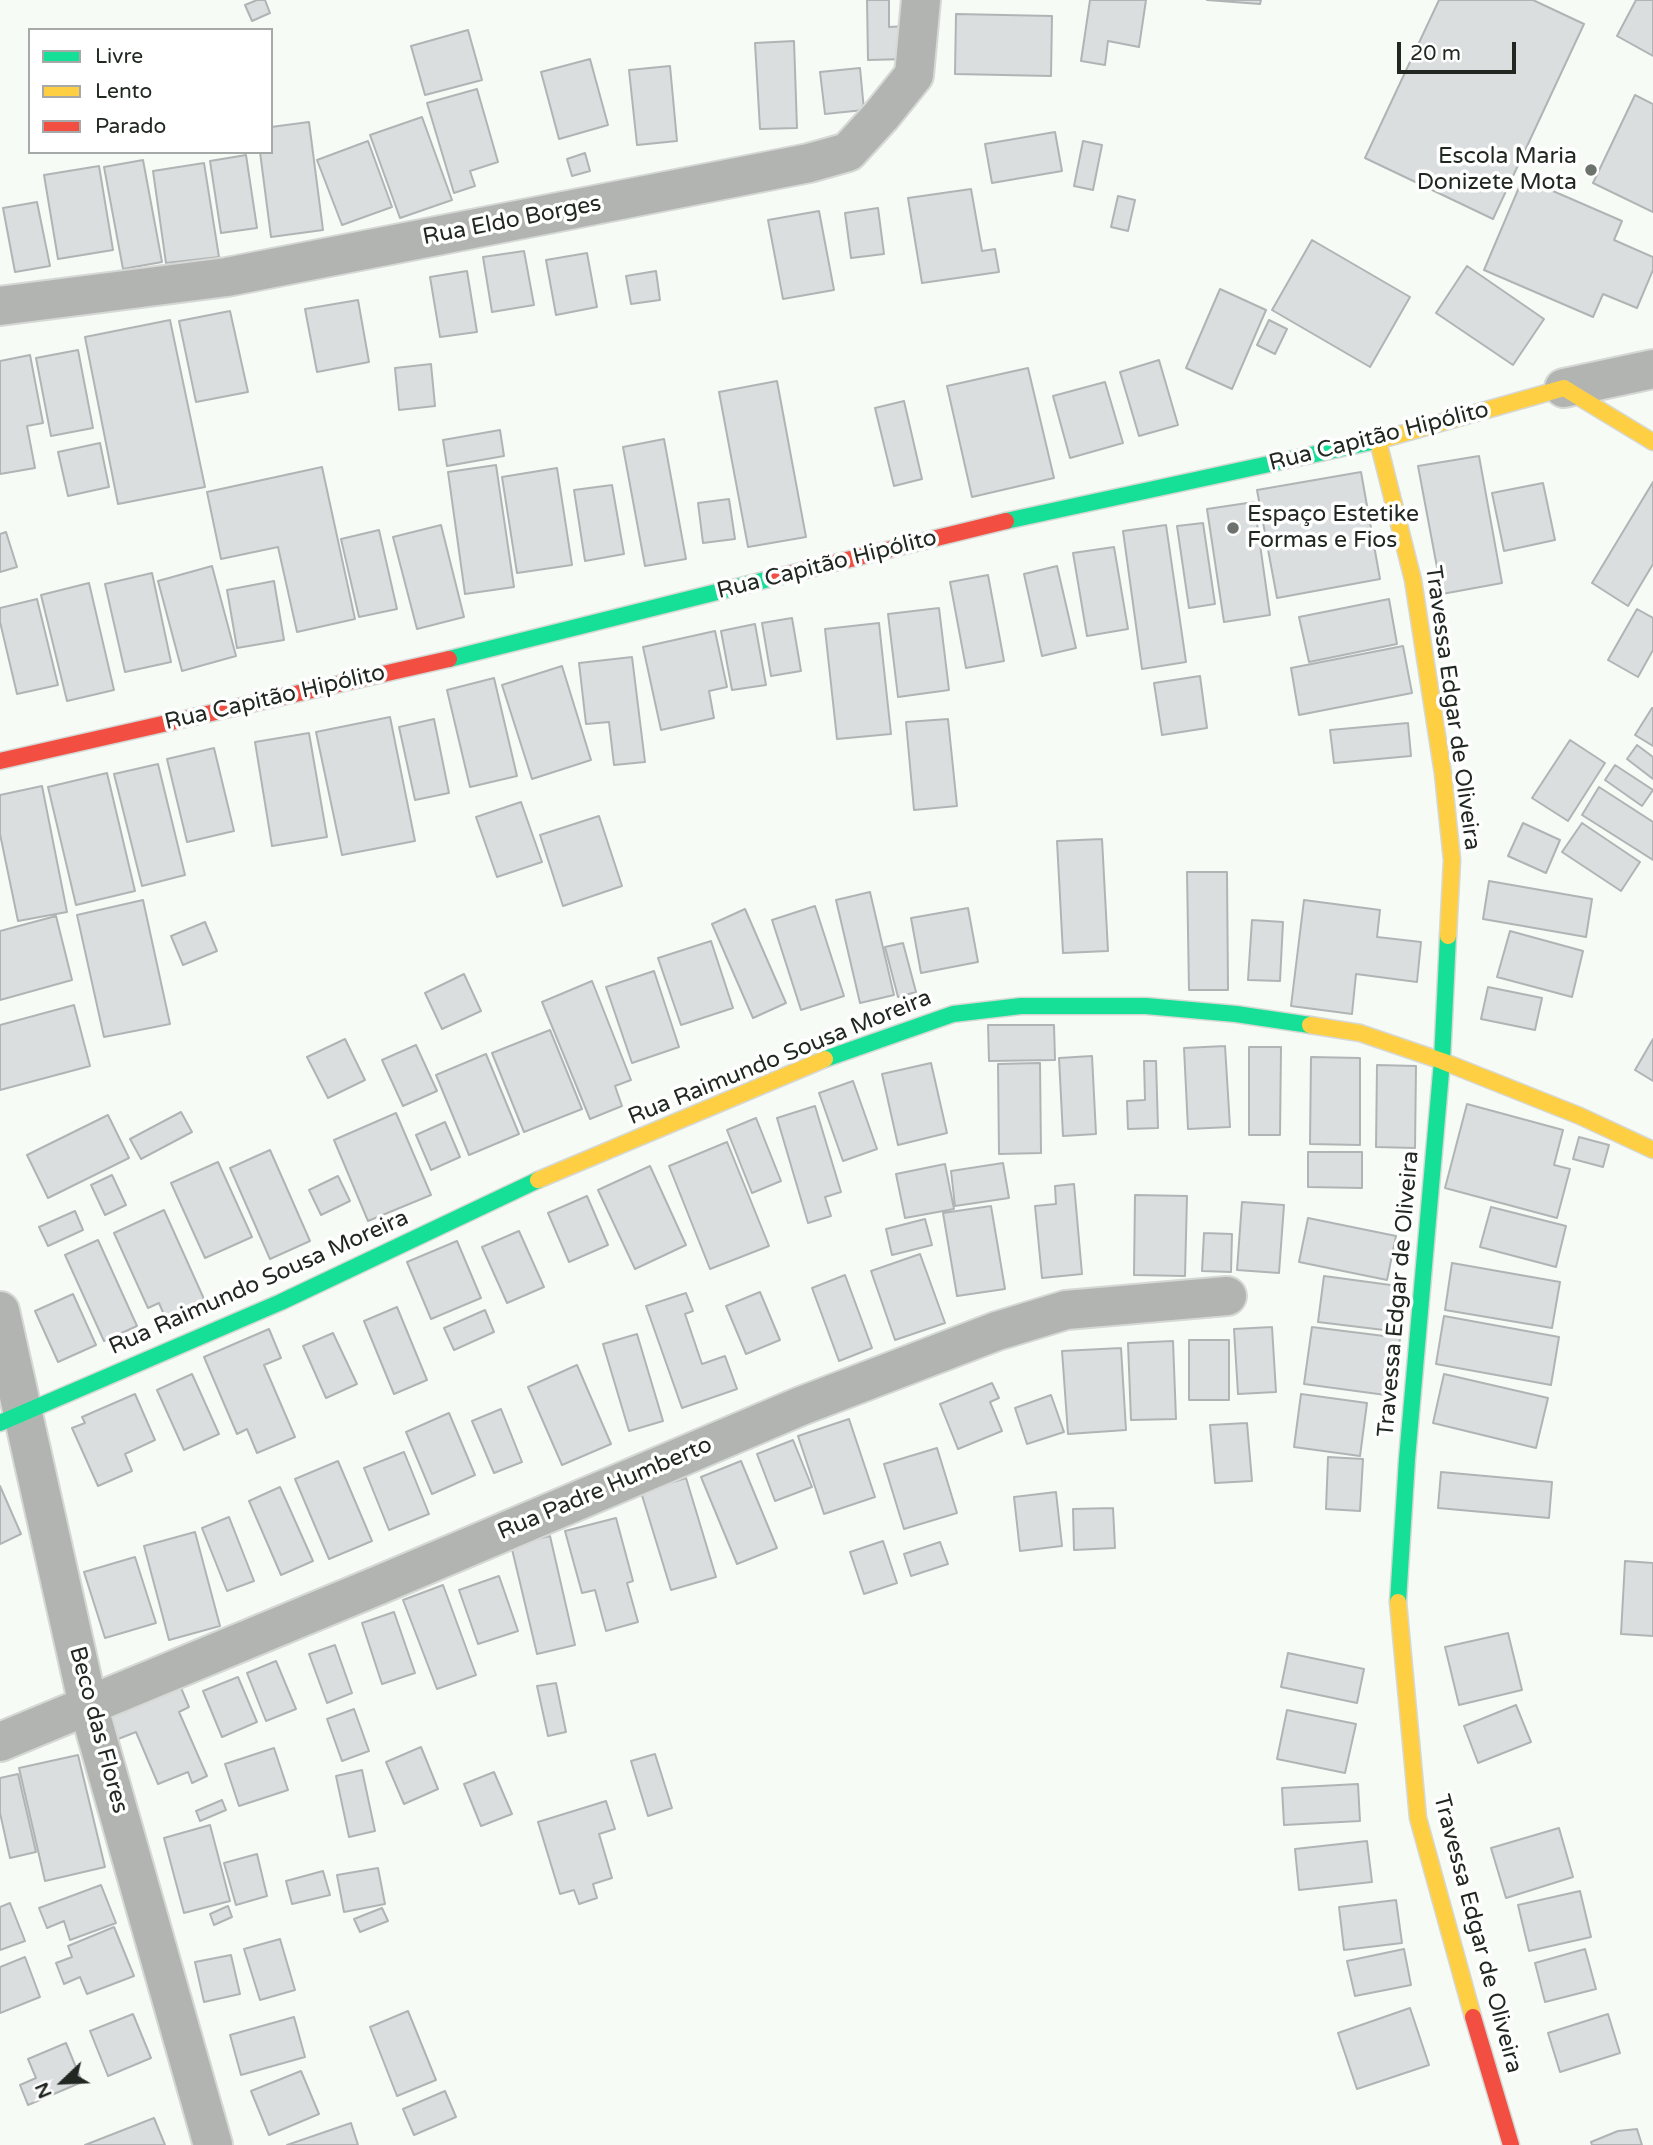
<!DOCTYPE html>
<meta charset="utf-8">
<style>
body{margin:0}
#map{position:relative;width:1653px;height:2145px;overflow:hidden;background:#f6fbf6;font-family:"Varela Round",sans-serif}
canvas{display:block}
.legend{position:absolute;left:28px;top:28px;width:245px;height:126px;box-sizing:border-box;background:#fff;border:2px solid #a6a9a7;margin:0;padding:9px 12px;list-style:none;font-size:21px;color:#212822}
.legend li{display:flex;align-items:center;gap:14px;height:35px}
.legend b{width:35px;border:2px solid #a6a9a7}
.north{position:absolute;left:28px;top:2047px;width:70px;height:70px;-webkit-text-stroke:5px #fff;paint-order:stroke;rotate:247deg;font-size:19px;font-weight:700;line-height:28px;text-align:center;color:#212822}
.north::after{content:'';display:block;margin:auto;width:24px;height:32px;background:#212822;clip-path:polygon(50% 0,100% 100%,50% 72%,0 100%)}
.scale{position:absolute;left:1397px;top:42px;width:119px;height:32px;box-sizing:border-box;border:4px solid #212822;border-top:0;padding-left:9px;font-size:21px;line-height:24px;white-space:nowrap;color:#212822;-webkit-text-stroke:5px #fff;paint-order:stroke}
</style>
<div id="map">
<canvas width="1653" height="2145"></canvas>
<ul class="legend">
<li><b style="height:9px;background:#16e098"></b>Livre</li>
<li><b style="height:9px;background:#ffcf43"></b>Lento</li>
<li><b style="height:9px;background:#f24e42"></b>Parado</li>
</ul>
<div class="north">N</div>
<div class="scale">20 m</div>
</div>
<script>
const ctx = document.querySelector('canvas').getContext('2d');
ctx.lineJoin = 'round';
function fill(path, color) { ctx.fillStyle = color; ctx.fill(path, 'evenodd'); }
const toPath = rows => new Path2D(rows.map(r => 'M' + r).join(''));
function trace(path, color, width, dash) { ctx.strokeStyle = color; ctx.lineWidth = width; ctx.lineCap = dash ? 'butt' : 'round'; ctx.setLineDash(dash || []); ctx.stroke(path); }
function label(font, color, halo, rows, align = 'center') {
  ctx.font = font + ' "Varela Round",sans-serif'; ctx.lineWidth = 7; ctx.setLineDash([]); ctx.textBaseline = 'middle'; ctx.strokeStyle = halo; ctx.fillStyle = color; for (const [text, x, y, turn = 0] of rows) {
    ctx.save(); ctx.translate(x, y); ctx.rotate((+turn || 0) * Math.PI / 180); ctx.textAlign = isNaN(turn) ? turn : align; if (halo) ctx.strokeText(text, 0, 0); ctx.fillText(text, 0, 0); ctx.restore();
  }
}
const building = toPath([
 [257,0,265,0,270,13,252,21,245,5,257,0],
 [867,0,889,0,889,27,907,26,907,59,868,60,867,0],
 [1090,0,1146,0,1139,47,1108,41,1105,65,1081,61,1090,0],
 [1207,0,1261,0,1260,4,1207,0],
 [1439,0,1533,0,1584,24,1493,219,1365,158,1439,0],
 [1636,0,1653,0,1653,56,1617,36,1636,0],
 [956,14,1052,16,1051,76,955,74,956,14],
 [468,30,482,80,425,95,411,46,468,30],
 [794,41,797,128,760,129,755,43,794,41],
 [590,59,608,125,559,139,541,72,590,59],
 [670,66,677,141,637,145,629,70,670,66],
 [860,68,864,110,825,114,820,72,860,68],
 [477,89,498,162,470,171,475,186,454,193,427,103,477,89],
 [1635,95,1653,104,1653,212,1593,183,1635,95],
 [422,117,452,200,400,218,370,135,422,117],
 [309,122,323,230,271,237,260,152,271,152,271,127,309,122],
 [1055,132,1062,171,992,183,985,144,1055,132],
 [368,141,392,207,342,225,317,160,368,141],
 [1083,141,1102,145,1093,190,1074,186,1083,141],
 [585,153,590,171,572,176,567,159,585,153],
 [246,155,257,228,221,233,210,161,246,155],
 [143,160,162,262,123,269,104,167,143,160],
 [204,163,219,257,166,263,153,171,204,163],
 [99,166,113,250,58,259,44,175,99,166],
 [1523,178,1622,221,1614,240,1653,257,1653,270,1637,308,1603,294,1593,317,1484,270,1523,178],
 [971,189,982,251,995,249,999,272,922,283,908,198,971,189],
 [1118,196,1135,200,1128,231,1111,227,1118,196],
 [37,202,50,266,15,272,3,208,37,202],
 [878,208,884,254,851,258,845,213,878,208],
 [819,211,834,290,783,299,768,220,819,211],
 [1312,240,1410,297,1370,367,1272,310,1312,240],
 [524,251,534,305,492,312,483,257,524,251],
 [587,253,597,307,556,315,546,260,587,253],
 [1467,266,1544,319,1513,365,1436,313,1467,266],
 [467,271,477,332,440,337,430,277,467,271],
 [656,271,660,300,631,304,626,276,656,271],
 [1220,289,1266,310,1232,389,1186,368,1220,289],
 [358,300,369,362,317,372,305,309,358,300],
 [230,311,248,392,196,402,179,321,230,311],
 [170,320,205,487,118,504,85,337,170,320],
 [1269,320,1287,329,1275,354,1257,345,1269,320],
 [78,350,93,428,51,436,36,358,78,350],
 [30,355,43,423,27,426,35,468,0,474,0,361,30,355],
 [1159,360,1178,425,1139,436,1120,372,1159,360],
 [431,364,435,406,399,410,395,368,431,364],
 [1028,368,1054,478,972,497,947,386,1028,368],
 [777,381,806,537,748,547,719,392,777,381],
 [1105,382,1123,443,1070,458,1053,396,1105,382],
 [904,401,922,479,894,486,875,408,904,401],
 [500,430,504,456,447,466,443,440,500,430],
 [664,439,686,559,645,566,623,447,664,439],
 [100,443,109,487,68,496,58,452,100,443],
 [1479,456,1502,583,1442,594,1418,466,1479,456],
 [496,465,514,587,465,594,448,472,496,465],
 [322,467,355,619,297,632,278,547,221,559,207,492,322,467],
 [557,468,572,565,517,573,502,477,557,468],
 [1361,472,1380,579,1277,598,1257,490,1361,472],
 [1653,482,1653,564,1628,606,1592,583,1653,482],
 [1543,483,1555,540,1504,551,1492,493,1543,483],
 [612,485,624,554,585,561,574,490,612,485],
 [729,499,735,539,703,543,698,503,729,499],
 [1254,502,1270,615,1224,622,1207,509,1254,502],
 [1203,523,1215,604,1189,608,1177,526,1203,523],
 [441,525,464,617,417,629,393,537,441,525],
 [1166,525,1186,662,1142,669,1123,531,1166,525],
 [379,530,397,609,359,617,341,539,379,530],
 [6,532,17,567,0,572,0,534,6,532],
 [1114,547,1128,629,1087,636,1073,553,1114,547],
 [212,566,236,656,182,671,158,581,212,566],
 [1057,566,1076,648,1042,656,1024,574,1057,566],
 [152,573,171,662,125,672,105,584,152,573],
 [988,575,1004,661,966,668,950,582,988,575],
 [274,581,284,640,237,648,227,590,274,581],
 [89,583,114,690,67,701,41,595,89,583],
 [37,599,58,685,17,694,0,622,0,608,37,599],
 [1389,599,1397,644,1309,662,1299,617,1389,599],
 [939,608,949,690,898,697,888,614,939,608],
 [1637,609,1653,618,1653,650,1638,677,1608,660,1637,609],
 [792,618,801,671,771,676,762,623,792,618],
 [879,623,891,734,837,739,825,629,879,623],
 [755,624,766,685,732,690,721,631,755,624],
 [715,631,727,687,709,691,714,718,661,730,643,647,715,631],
 [1403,646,1412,693,1299,715,1291,668,1403,646],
 [632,657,645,762,614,765,609,722,586,724,579,663,632,657],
 [562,666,591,760,532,779,502,685,562,666],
 [1200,676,1207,728,1162,735,1154,683,1200,676],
 [494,678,517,776,470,787,447,690,494,678],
 [1652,708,1653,708,1653,746,1635,735,1652,708],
 [390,717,415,841,342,855,316,732,390,717],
 [434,719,449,793,415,800,399,727,434,719],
 [948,719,957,806,914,810,906,722,948,719],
 [1408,723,1411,756,1334,763,1330,730,1408,723],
 [309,733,327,837,272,846,255,742,309,733],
 [1570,740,1605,763,1568,821,1532,798,1570,740],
 [1637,745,1653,757,1653,779,1627,759,1637,745],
 [214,748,234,831,187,842,167,759,214,748],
 [158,764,185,875,142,886,114,774,158,764],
 [1615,765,1653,790,1642,806,1605,780,1615,765],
 [107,773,135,891,76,905,48,787,107,773],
 [42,786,67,912,18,921,0,834,0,795,42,786],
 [1599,787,1653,822,1653,860,1582,815,1599,787],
 [521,802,542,862,497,877,476,817,521,802],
 [599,816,622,886,563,906,540,835,599,816],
 [1523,823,1560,840,1546,873,1508,856,1523,823],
 [1582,823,1640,862,1621,891,1562,852,1582,823],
 [1102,839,1108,951,1063,953,1057,841,1102,839],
 [1187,872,1227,872,1228,990,1189,990,1187,872],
 [1489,881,1592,899,1586,937,1483,919,1489,881],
 [870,892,894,995,860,1003,836,900,870,892],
 [143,900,170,1024,104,1037,77,915,143,900],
 [1304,900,1380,910,1377,937,1421,942,1417,982,1356,974,1352,1014,1291,1006,1304,900],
 [815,906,844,996,801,1010,772,920,815,906],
 [968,908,978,962,921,973,911,918,968,908],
 [745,909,786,1003,753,1018,712,924,745,909],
 [56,916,72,980,0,1000,0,931,56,916],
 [1252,920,1283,922,1280,981,1248,980,1252,920],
 [205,922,217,951,183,965,171,936,205,922],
 [1510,931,1583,951,1572,997,1497,977,1510,931],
 [711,941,733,1008,681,1025,658,958,711,941],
 [903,943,916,992,898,997,885,947,903,943],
 [654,971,679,1047,632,1063,606,987,654,971],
 [464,974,481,1011,442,1029,425,993,464,974],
 [592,981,631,1080,615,1086,622,1106,590,1119,542,1002,592,981],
 [1488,987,1542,998,1535,1030,1481,1019,1488,987],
 [74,1005,90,1066,0,1090,0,1025,74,1005],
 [988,1025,1054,1025,1055,1060,989,1061,988,1025],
 [550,1030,582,1109,524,1132,492,1053,550,1030],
 [345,1039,365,1080,328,1098,307,1057,345,1039],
 [1653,1039,1653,1081,1635,1070,1653,1039],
 [416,1045,437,1091,403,1106,382,1060,416,1045],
 [1225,1046,1230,1127,1188,1129,1184,1048,1225,1046],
 [1249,1047,1281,1047,1280,1135,1249,1135,1249,1047],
 [486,1054,519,1134,469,1155,436,1075,486,1054],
 [1092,1056,1096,1134,1063,1136,1059,1058,1092,1056],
 [1311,1057,1360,1058,1360,1145,1310,1144,1311,1057],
 [1144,1061,1156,1061,1158,1128,1128,1129,1127,1101,1145,1100,1144,1061],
 [931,1063,947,1133,898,1145,882,1074,931,1063],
 [1040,1063,1041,1153,999,1154,998,1064,1040,1063],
 [1377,1065,1416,1066,1415,1148,1376,1147,1377,1065],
 [853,1081,877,1149,843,1161,819,1093,853,1081],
 [1467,1104,1563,1130,1554,1165,1570,1169,1557,1218,1445,1188,1467,1104],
 [815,1106,841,1192,825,1197,831,1216,808,1223,777,1118,815,1106],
 [181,1112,192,1132,141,1159,130,1139,181,1112],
 [396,1113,431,1195,368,1221,334,1140,396,1113],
 [108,1115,129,1158,48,1198,27,1155,108,1115],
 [756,1118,781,1181,752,1193,727,1130,756,1118],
 [445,1122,460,1157,431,1170,416,1135,445,1122],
 [1579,1137,1609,1145,1603,1167,1573,1159,1579,1137],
 [727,1142,769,1246,710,1269,669,1166,727,1142],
 [270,1150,310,1241,270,1259,230,1168,270,1150],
 [1308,1152,1362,1152,1362,1188,1308,1187,1308,1152],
 [218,1162,252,1237,205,1258,171,1183,218,1162],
 [1003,1163,1009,1198,955,1206,951,1171,1003,1163],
 [945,1164,954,1209,905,1218,896,1174,945,1164],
 [650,1166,686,1245,635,1269,598,1190,650,1166],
 [112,1175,126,1205,105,1215,91,1185,112,1175],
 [338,1176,350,1201,321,1215,309,1190,338,1176],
 [1074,1184,1082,1274,1042,1278,1035,1206,1056,1204,1055,1186,1074,1184],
 [1135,1195,1187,1196,1185,1276,1134,1275,1135,1195],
 [587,1196,608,1245,569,1262,548,1213,587,1196],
 [1242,1202,1284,1205,1279,1273,1237,1270,1242,1202],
 [991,1206,1005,1289,957,1296,943,1213,991,1206],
 [1491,1207,1566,1226,1556,1267,1480,1247,1491,1207],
 [164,1210,204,1299,165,1317,159,1303,148,1308,114,1233,164,1210],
 [75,1211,83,1230,48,1246,39,1227,75,1211],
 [1308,1218,1396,1236,1387,1280,1299,1262,1308,1218],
 [925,1219,932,1245,892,1255,886,1229,925,1219],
 [519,1231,544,1287,507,1303,482,1247,519,1231],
 [1204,1233,1232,1234,1231,1272,1202,1271,1204,1233],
 [98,1240,137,1326,104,1341,65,1255,98,1240],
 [457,1241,481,1298,431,1319,407,1262,457,1241],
 [920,1254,945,1323,895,1340,871,1271,920,1254],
 [1452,1263,1560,1282,1552,1328,1445,1310,1452,1263],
 [845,1275,872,1348,839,1361,812,1288,845,1275],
 [1324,1276,1398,1286,1392,1331,1318,1322,1324,1276],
 [760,1292,780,1340,746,1354,726,1306,760,1292],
 [686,1293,693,1311,685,1314,702,1364,725,1356,737,1389,682,1408,646,1306,686,1293],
 [73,1294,96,1345,58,1362,35,1311,73,1294],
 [397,1307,427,1380,394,1394,364,1321,397,1307],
 [485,1310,494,1332,454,1350,444,1328,485,1310],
 [1444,1316,1559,1337,1551,1385,1436,1364,1444,1316],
 [1272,1327,1276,1392,1238,1394,1234,1329,1272,1327],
 [1312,1327,1400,1338,1393,1396,1304,1384,1312,1327],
 [269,1329,281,1358,264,1365,295,1437,257,1453,247,1429,237,1434,204,1357,269,1329],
 [333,1333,357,1384,326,1398,303,1346,333,1333],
 [637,1334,663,1421,629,1431,603,1344,637,1334],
 [1189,1340,1229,1340,1229,1400,1189,1400,1189,1340],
 [1173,1341,1176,1419,1131,1420,1128,1343,1173,1341],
 [1121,1348,1126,1430,1068,1434,1062,1351,1121,1348],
 [577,1365,611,1444,562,1465,528,1387,577,1365],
 [192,1374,219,1434,184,1450,157,1390,192,1374],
 [1444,1374,1548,1398,1536,1448,1433,1423,1444,1374],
 [992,1383,999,1398,990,1402,1002,1431,958,1449,940,1404,992,1383],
 [135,1394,155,1440,125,1454,132,1471,98,1486,72,1428,85,1423,82,1417,135,1394],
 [1301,1394,1367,1403,1360,1456,1294,1447,1301,1394],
 [1051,1395,1064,1432,1027,1444,1015,1408,1051,1395],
 [501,1409,522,1462,494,1473,472,1421,501,1409],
 [449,1413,475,1475,432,1494,406,1432,449,1413],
 [849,1419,875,1497,824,1514,798,1436,849,1419],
 [1247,1423,1252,1481,1215,1483,1210,1425,1247,1423],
 [793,1440,812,1487,775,1501,757,1454,793,1440],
 [937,1448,957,1513,904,1529,884,1464,937,1448],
 [404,1452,429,1514,389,1530,364,1468,404,1452],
 [1328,1457,1363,1459,1360,1511,1326,1509,1328,1457],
 [338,1461,372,1541,329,1559,295,1479,338,1461],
 [741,1461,777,1548,737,1564,701,1477,741,1461],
 [1441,1472,1552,1482,1549,1518,1438,1508,1441,1472],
 [686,1478,716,1577,671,1590,641,1492,686,1478],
 [0,1486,21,1534,0,1544,0,1486],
 [280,1487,313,1561,281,1575,249,1501,280,1487],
 [1056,1492,1062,1546,1020,1551,1014,1497,1056,1492],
 [1113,1508,1115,1548,1074,1550,1073,1509,1113,1508],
 [229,1517,254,1581,227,1591,202,1528,229,1517],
 [616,1518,633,1581,627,1583,638,1622,606,1631,595,1590,582,1593,565,1531,616,1518],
 [195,1532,220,1626,169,1640,144,1546,195,1532],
 [550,1536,575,1645,537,1654,511,1545,550,1536],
 [883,1541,897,1583,864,1594,850,1552,883,1541],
 [940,1542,948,1564,911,1576,904,1554,940,1542],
 [135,1557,156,1623,105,1638,84,1572,135,1557],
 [1625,1561,1653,1563,1653,1636,1621,1634,1625,1561],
 [499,1576,518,1631,478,1644,459,1590,499,1576],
 [443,1585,476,1675,437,1689,403,1600,443,1585],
 [394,1612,415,1673,382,1684,362,1623,394,1612],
 [1508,1633,1522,1690,1459,1705,1445,1647,1508,1633],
 [335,1645,352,1693,327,1703,309,1654,335,1645],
 [1288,1653,1364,1669,1357,1703,1281,1687,1288,1653],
 [276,1661,296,1709,266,1721,247,1673,276,1661],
 [238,1677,257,1722,222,1737,203,1691,238,1677],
 [179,1683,189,1707,179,1712,207,1776,192,1783,188,1772,158,1784,136,1732,118,1739,107,1714,179,1683],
 [556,1683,566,1732,548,1736,537,1686,556,1683],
 [1516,1705,1531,1742,1478,1763,1464,1726,1516,1705],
 [354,1709,369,1751,342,1761,327,1719,354,1709],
 [1287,1710,1356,1724,1345,1773,1277,1759,1287,1710],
 [421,1747,438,1789,404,1804,386,1762,421,1747],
 [274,1748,288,1790,239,1806,225,1764,274,1748],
 [655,1754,672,1808,648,1816,631,1761,655,1754],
 [78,1755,105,1867,45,1881,19,1768,78,1755],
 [362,1770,375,1831,349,1837,336,1776,362,1770],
 [494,1772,512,1814,481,1826,464,1784,494,1772],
 [18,1774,36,1852,10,1858,0,1813,0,1778,18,1774],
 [1358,1784,1360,1821,1284,1825,1282,1788,1358,1784],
 [222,1800,226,1810,200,1821,196,1811,222,1800],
 [606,1801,615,1829,599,1834,612,1878,593,1884,597,1898,579,1904,574,1890,560,1894,538,1822,606,1801],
 [210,1825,230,1901,184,1913,164,1838,210,1825],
 [1559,1828,1573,1877,1506,1898,1491,1848,1559,1828],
 [1367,1841,1372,1882,1299,1890,1295,1849,1367,1841],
 [257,1854,267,1896,236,1905,224,1863,257,1854],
 [378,1868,385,1904,344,1912,337,1875,378,1868],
 [323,1871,330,1895,292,1904,286,1881,323,1871],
 [101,1885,116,1923,70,1940,64,1921,47,1928,39,1908,101,1885],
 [1580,1891,1591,1937,1529,1951,1518,1905,1580,1891],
 [1396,1900,1402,1943,1344,1950,1339,1907,1396,1900],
 [10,1903,25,1941,0,1950,0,1907,10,1903],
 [228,1906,232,1917,214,1925,210,1914,228,1906],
 [382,1908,388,1921,360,1932,354,1919,382,1908],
 [114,1927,134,1976,87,1994,80,1977,64,1984,56,1963,72,1957,68,1946,114,1927],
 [280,1939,295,1990,260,2000,244,1949,280,1939],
 [1404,1949,1411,1985,1355,1996,1347,1961,1404,1949],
 [1585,1949,1596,1989,1545,2002,1535,1963,1585,1949],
 [231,1955,240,1994,204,2002,195,1962,231,1955],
 [25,1957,40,1997,0,2013,0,1967,25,1957],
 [1410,2008,1429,2065,1357,2089,1338,2033,1410,2008],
 [408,2011,436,2080,397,2096,370,2027,408,2011],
 [133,2014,151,2058,108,2076,90,2031,133,2014],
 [1608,2014,1620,2053,1560,2072,1548,2033,1608,2014],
 [294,2017,305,2057,241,2075,230,2035,294,2017],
 [66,2043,82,2082,28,2105,20,2085,36,2078,28,2059,66,2043],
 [301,2071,319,2114,269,2135,251,2091,301,2071],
 [445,2091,456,2117,414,2135,403,2109,445,2091],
 [154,2118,165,2145,85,2145,154,2118],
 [351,2123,358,2145,287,2145,351,2123],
 [1637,2129,1642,2145,1592,2145,1591,2142,1618,2131,1637,2129]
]);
fill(building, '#dbdedf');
trace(building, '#b1b4b5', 2);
const street = toPath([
 [0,306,227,277,809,163,848,152,881,116,914,75,921,0],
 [1564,388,1653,369],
 [0,1311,88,1705,213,2145],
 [0,1742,379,1585,801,1406,997,1331,1066,1310,1227,1296]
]);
const fast = toPath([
 [1006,521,1380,440],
 [449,659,777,577],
 [825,1059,953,1014,1021,1006,1146,1006,1236,1014,1310,1025],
 [0,1423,281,1302,538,1180],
 [1398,1602,1407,1459,1442,1061,1448,936]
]);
const slow = toPath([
 [1380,440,1564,388,1653,442],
 [1378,441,1413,580,1443,774,1452,860,1448,936],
 [1310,1025,1360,1033,1442,1061,1580,1116,1653,1150],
 [538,1180,825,1059],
 [1398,1602,1418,1818,1473,2017]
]);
const jam = toPath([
 [777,577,1006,521],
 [0,761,449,659],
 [1473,2017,1511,2145]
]);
trace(street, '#d5d8d5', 42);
trace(fast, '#d5d8d5', 19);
trace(slow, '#d5d8d5', 19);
trace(jam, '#d5d8d5', 19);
trace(street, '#b2b4b2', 38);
trace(fast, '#16e098', 16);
trace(slow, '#ffcf43', 16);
trace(jam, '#f24e42', 16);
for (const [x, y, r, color] of [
 [1591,170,7,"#6c726c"],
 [1233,528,7,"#6c726c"]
]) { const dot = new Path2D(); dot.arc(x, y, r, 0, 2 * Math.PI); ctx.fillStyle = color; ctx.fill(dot); trace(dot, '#fff', 2.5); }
label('23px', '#212822', '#fff', [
 ["Escola Maria",1577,157],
 ["Donizete Mota",1577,183],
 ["Espaço Estetike",1247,515,"left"],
 ["Formas e Fios",1247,541,"left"]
], 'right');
label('23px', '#212822', '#fff', [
 ["Rua Eldo Borges",512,221,-11],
 ["Rua Capitão Hipólito",1379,437,-14],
 ["Rua Capitão Hipólito",827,565,-14],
 ["Rua Capitão Hipólito",275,698,-13],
 ["Travessa Edgar de Oliveira",1452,708,82],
 ["Rua Raimundo Sousa Moreira",780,1058,-22],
 ["Rua Raimundo Sousa Moreira",259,1283,-24],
 ["Travessa Edgar de Oliveira",1399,1294,-85],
 ["Rua Padre Humberto",605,1489,-23],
 ["Beco das Flores",98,1730,75],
 ["Travessa Edgar de Oliveira",1477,1934,75]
]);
</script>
